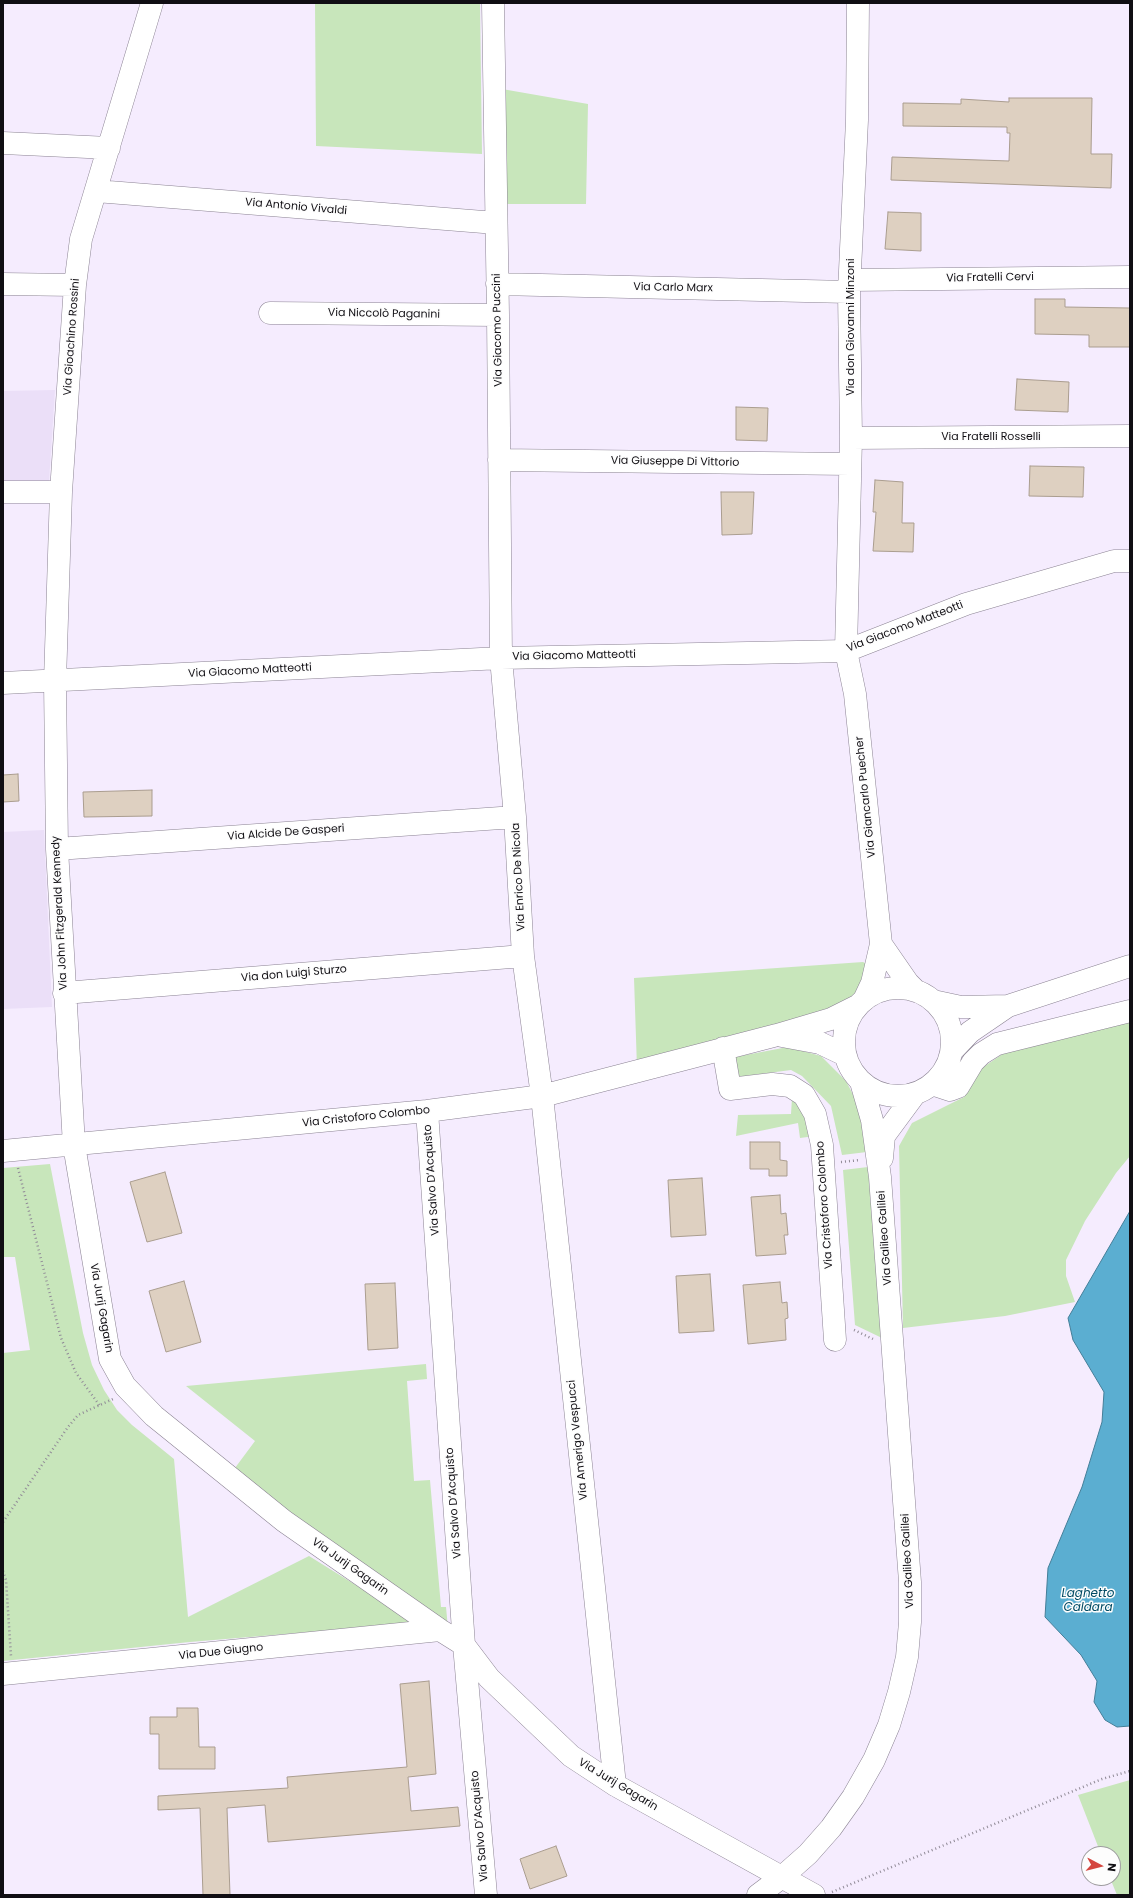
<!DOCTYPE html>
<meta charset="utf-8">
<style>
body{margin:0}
#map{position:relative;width:1133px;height:1898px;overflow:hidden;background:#f5ecfe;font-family:Poppins,sans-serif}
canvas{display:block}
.frame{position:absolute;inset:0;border:4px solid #100e13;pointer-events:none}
.north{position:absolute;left:1081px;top:1846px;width:40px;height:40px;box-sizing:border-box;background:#fdfdfd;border:1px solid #9e9d9f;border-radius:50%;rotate:97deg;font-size:11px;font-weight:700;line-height:16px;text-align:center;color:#100e13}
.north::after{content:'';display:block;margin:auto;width:14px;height:18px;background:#d5463f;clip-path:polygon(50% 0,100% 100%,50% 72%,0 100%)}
</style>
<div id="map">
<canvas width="1133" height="1898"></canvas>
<div class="frame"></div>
<div class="north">N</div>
</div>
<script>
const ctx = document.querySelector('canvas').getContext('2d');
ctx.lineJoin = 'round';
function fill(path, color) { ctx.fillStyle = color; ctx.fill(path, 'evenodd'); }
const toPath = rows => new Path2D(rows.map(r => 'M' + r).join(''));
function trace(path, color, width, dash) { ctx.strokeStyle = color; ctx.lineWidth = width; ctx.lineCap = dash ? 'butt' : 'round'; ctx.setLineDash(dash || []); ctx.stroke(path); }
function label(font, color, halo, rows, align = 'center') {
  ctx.font = font + ' Poppins,sans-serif'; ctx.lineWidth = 3; ctx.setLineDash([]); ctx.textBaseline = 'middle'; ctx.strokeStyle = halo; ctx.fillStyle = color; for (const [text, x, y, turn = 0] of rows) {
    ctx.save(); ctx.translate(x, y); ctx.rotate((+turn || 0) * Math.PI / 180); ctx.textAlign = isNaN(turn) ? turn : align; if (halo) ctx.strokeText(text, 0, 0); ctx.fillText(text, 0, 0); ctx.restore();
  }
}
fill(toPath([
 [55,390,49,482,3,483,3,391],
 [44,830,52,1007,3,1009,3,832]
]), '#ebdff8');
fill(toPath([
 [315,3,480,3,482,154,316,146],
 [502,89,588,104,586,204,503,204],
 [863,962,869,965,855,1000,637,1068,634,978],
 [1130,1021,1130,1156,1116,1173,1085,1221,1066,1260,1066,1276,1075,1302,1005,1316,903,1328,899,1146,912,1123,964,1097,982,1068,1004,1053],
 [788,1047,821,1056,846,1081,860,1108,867,1152,842,1155,831,1106,802,1076,791,1070,738,1077,735,1057],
 [792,1098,797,1100,815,1136,800,1138,798,1123,736,1136,738,1115,791,1114],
 [50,1164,83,1333,92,1365,104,1390,117,1410,132,1425,174,1459,188,1617,309,1556,417,1623,190,1642,3,1661,3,1353,30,1350,15,1257,3,1257,3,1168],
 [868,1167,882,1338,855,1325,843,1170],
 [426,1364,427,1379,407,1381,414,1481,430,1480,441,1607,446,1607,448,1628,232,1472,255,1441,186,1386],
 [1130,1780,1130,1895,1117,1895,1110,1878,1113,1878,1113,1854,1101,1854,1078,1795]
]), '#c8e6bb');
const water = toPath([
 [1130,1211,1130,1726,1117,1727,1105,1720,1094,1702,1097,1681,1081,1655,1045,1617,1048,1568,1082,1487,1102,1422,1104,1392,1073,1340,1068,1318,1130,1211]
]);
fill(water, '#5baed1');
trace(water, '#447e98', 1);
const building = toPath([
 [1009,98,1092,98,1091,154,1112,154,1111,188,891,180,892,157,1009,161,1010,133,1007,133,1007,127,903,126,903,103,961,104,961,99,1009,102,1009,98],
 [888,212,921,213,921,251,885,249,888,212],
 [1035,299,1065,299,1065,307,1130,308,1130,347,1089,347,1089,335,1035,334,1035,299],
 [1017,379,1069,382,1068,412,1015,410,1017,379],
 [736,407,768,408,767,441,736,440,736,407],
 [1030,466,1084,467,1083,497,1029,496,1030,466],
 [875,480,903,482,902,523,914,523,913,552,873,551,876,512,873,512,875,480],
 [721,492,754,492,752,534,722,535,721,492],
 [18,774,19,801,3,802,3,775,18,774],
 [152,790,152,816,84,817,83,792,152,790],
 [750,1142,780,1142,780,1160,787,1161,787,1176,769,1176,769,1169,750,1169,750,1142],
 [165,1172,182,1233,147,1242,130,1182,165,1172],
 [702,1178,706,1235,671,1237,668,1180,702,1178],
 [780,1195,781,1214,786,1213,788,1235,784,1235,786,1254,756,1256,751,1197,780,1195],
 [710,1274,714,1331,679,1333,676,1276,710,1274],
 [184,1281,201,1342,166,1352,149,1291,184,1281],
 [780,1282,782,1303,787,1302,788,1318,785,1319,786,1340,748,1344,743,1285,780,1282],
 [395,1283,398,1348,368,1350,365,1284,395,1283],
 [429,1681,436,1774,408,1777,411,1811,458,1807,460,1826,268,1842,265,1805,227,1808,230,1895,203,1895,200,1808,158,1810,158,1796,288,1788,287,1777,407,1767,400,1684,429,1681],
 [177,1708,198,1708,199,1747,215,1747,215,1769,159,1769,159,1734,150,1734,150,1717,177,1717,177,1708],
 [556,1846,567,1876,530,1889,520,1859,556,1846]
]);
fill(building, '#ded0c1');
trace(building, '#aa9d8f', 1);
const minor = toPath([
 [152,3,81,239,75,285,61,492,55,681,57,849,74,1145,110,1359,125,1386,154,1416,284,1521,440,1630,464,1645,489,1678,571,1756,615,1785,814,1895],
 [493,3,498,315,501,658,515,817,523,956,542,1096,615,1785],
 [858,3,857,120,849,292,851,438,846,651,855,694,881,944,872,983,864,1000],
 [3,143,109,148],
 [96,191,496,223],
 [850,280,1130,277],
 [3,284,75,285],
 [497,284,849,292],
 [270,313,498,315],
 [851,438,1130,436],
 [499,460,850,464],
 [3,492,61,492],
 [3,683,501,658,846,651,966,604,1114,561,1130,561],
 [57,849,515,817],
 [881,944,908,983,916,991],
 '844 1042a54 54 0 1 1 108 0a54 54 0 1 1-108 0Z',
 [64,993,523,956],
 [933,1001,961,1007,1008,1006],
 [782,1036,820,1043,845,1055],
 [723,1048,730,1089,772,1084,790,1086,804,1095,815,1114,822,1145,835,1340],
 [951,1052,970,1032,1008,1006,1130,966],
 [932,1084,950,1090,958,1087,973,1062,981,1054,997,1044,1130,1011],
 [427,1111,464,1645,486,1895],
 [3,1151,427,1111,542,1096,777,1035,831,1019,857,1006],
 [882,1158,884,1136,915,1094],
 [3,1674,440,1630],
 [758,1895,782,1877,808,1854,831,1828,853,1797,874,1760,889,1725,899,1692,907,1657,910,1622,910,1582,880,1177,872,1120,861,1082]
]);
trace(minor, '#8b8393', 23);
trace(toPath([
 [841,1162,860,1160],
 [18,1168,61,1338,76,1373,100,1406],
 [854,1330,873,1339],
 [3,1522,68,1427,78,1415,113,1399],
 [3,1571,6,1580,11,1656],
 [832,1892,1102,1779,1130,1771]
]), '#918b97', 2.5, [1, 3]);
trace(minor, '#fff', 22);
label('11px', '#100e13', '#fdfdfd', [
 ["Via Antonio Vivaldi",296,207,5],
 ["Via Fratelli Cervi",990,278,-1],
 ["Via Carlo Marx",673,288,1],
 ["Via Niccolò Paganini",384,314,1],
 ["Via don Giovanni Minzoni",851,327,-90],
 ["Via Giacomo Puccini",498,330,-91],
 ["Via Gioachino Rossini",72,337,-86],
 ["Via Fratelli Rosselli",991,437],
 ["Via Giuseppe Di Vittorio",675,462,1],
 ["Via Giacomo Matteotti",905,627,-21],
 ["Via Giacomo Matteotti",574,656,-1],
 ["Via Giacomo Matteotti",250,671,-3],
 ["Via Giancarlo Puecher",866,797,-96],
 ["Via Alcide De Gasperi",286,833,-4],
 ["Via Enrico De Nicola",519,877,-93],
 ["Via John Fitzgerald Kennedy",60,913,-93],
 ["Via don Luigi Sturzo",294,974,-5],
 ["Via Cristoforo Colombo",366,1117,-6],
 ["Via Salvo D’Acquisto",432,1180,-94],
 ["Via Cristoforo Colombo",825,1205,-94],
 ["Via Galileo Galilei",885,1238,-94],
 ["Via Jurij Gagarin",101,1308,80],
 ["Via Amerigo Vespucci",578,1440,-96],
 ["Via Salvo D’Acquisto",454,1503,-94],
 ["Via Galileo Galilei",908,1561,-93],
 ["Via Jurij Gagarin",350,1567,35],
 ["Via Due Giugno",221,1652,-6],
 ["Via Jurij Gagarin",618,1785,31],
 ["Via Salvo D’Acquisto",480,1826,-95]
]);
label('italic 12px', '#004a63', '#fdfdfd', [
 ["Laghetto",1088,1594],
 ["Caldara",1088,1608]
]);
</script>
